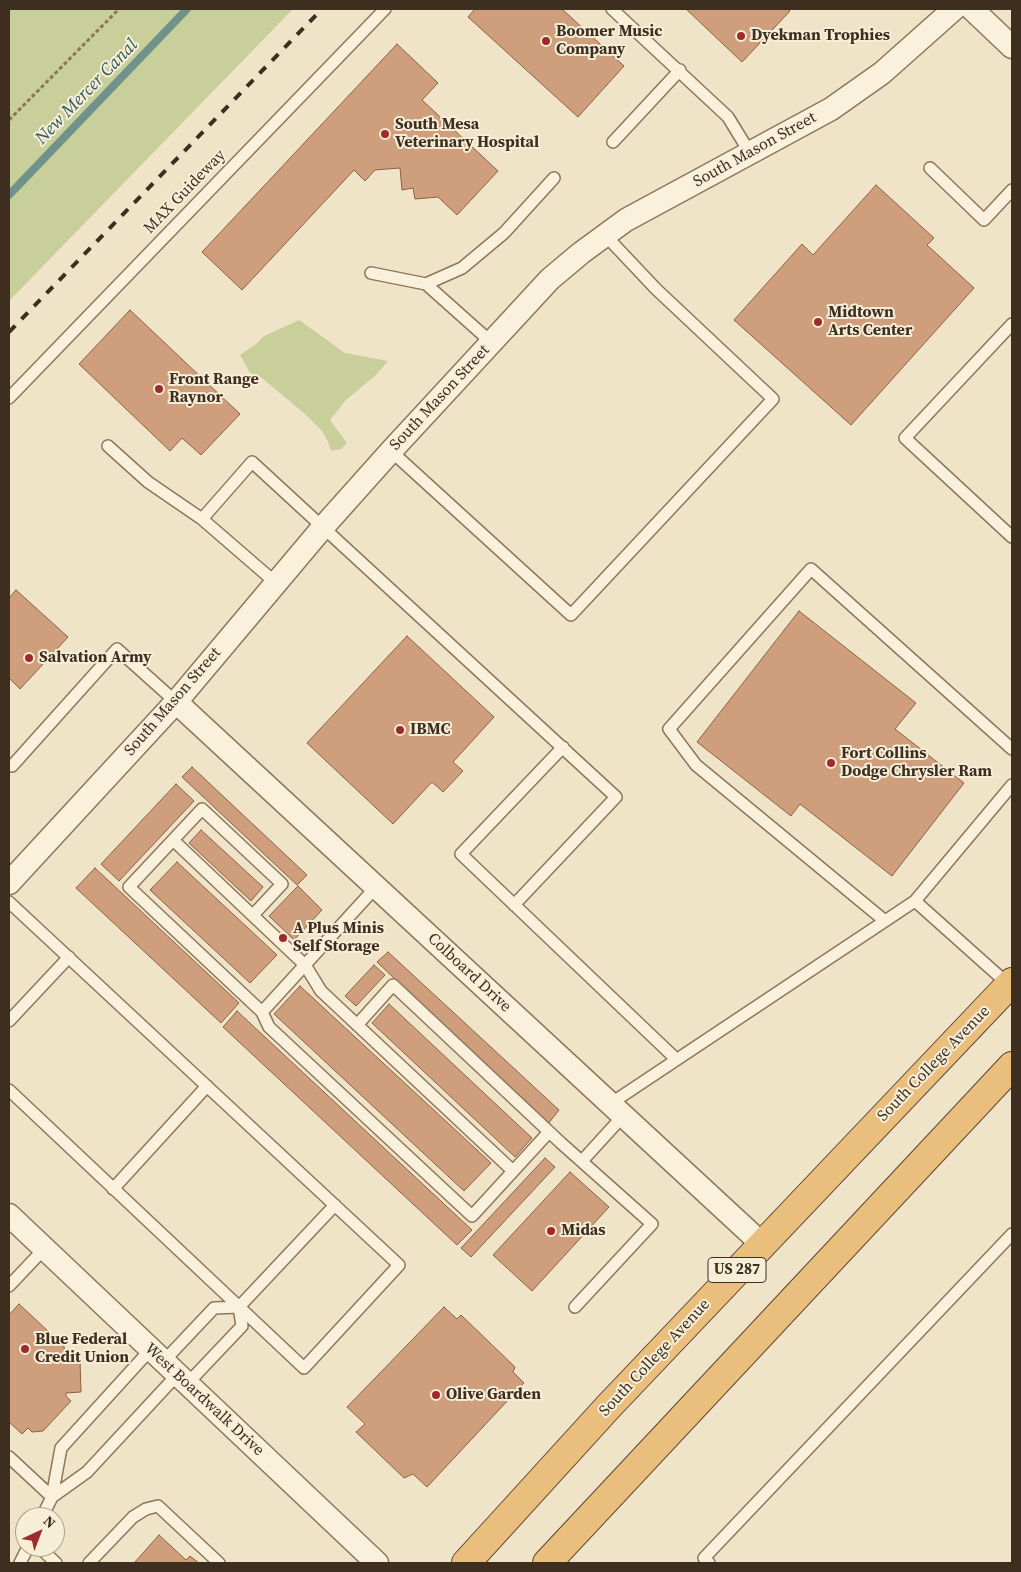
<!DOCTYPE html>
<style>
body{margin:0}
#map{position:relative;width:1021px;height:1572px;overflow:hidden;background:#f0e4c8;font-family:"Source Serif 4",serif}
canvas{display:block}
.frame{position:absolute;inset:0;border:10px solid #3d2e20;pointer-events:none}
.north{position:absolute;left:15px;top:1507px;width:50px;height:50px;box-sizing:border-box;background:#f7eed8;border:1px solid #ada18e;border-radius:50%;rotate:43deg;font-size:14px;font-weight:700;line-height:20px;text-align:center;color:#3d2e20}
.north::after{content:'';display:block;margin:auto;width:18px;height:22px;background:#9e2a2b;clip-path:polygon(50% 0,100% 100%,50% 72%,0 100%)}
</style>
<div id="map">
<canvas width="1021" height="1572"></canvas>
<div class="frame"></div>
<div class="north">N</div>
</div>
<script>
const ctx = document.querySelector('canvas').getContext('2d');
ctx.lineJoin = 'round';
function fill(path, color) { ctx.fillStyle = color; ctx.fill(path, 'evenodd'); }
const toPath = rows => new Path2D(rows.map(r => 'M' + r).join(''));
function trace(path, color, width, dash) { ctx.strokeStyle = color; ctx.lineWidth = width; ctx.lineCap = dash ? 'butt' : 'round'; ctx.setLineDash(dash || []); ctx.stroke(path); }
function label(font, color, halo, rows, align = 'center') {
  ctx.font = font + ' "Source Serif 4",serif'; ctx.lineWidth = 4; ctx.setLineDash([]); ctx.textBaseline = 'middle'; ctx.strokeStyle = halo; ctx.fillStyle = color; for (const [text, x, y, turn = 0] of rows) {
    ctx.save(); ctx.translate(x, y); ctx.rotate((+turn || 0) * Math.PI / 180); ctx.textAlign = isNaN(turn) ? turn : align; if (halo) ctx.strokeText(text, 0, 0); ctx.fillText(text, 0, 0); ctx.restore();
  }
}
fill(toPath([
 [9,9,293,9,9,301],
 [299,320,345,353,388,361,376,375,346,400,330,420,347,443,341,449,331,451,328,442,322,431,306,415,262,378,250,373,240,355,256,344,264,336]
]), '#c9cf9b');
trace(toPath([
 [9,195,187,9]
]), '#6f938a', 8);
const building = toPath([
 [475,9,562,9,624,66,578,117,468,17,475,9],
 [686,9,787,9,790,11,742,62,686,9],
 [397,44,438,83,422,100,498,171,457,215,438,197,415,199,413,188,402,190,400,168,375,170,365,181,354,170,242,290,202,252,397,44],
 [876,185,934,238,927,245,974,288,851,425,734,320,802,244,813,255,876,185],
 [130,310,240,414,201,455,182,438,170,451,79,364,130,310],
 [16,590,68,637,20,689,9,678,9,598,16,590],
 [799,611,916,703,895,729,964,783,892,876,800,804,791,816,697,742,799,611],
 [407,636,494,717,453,762,463,771,443,792,432,782,393,824,307,743,407,636],
 [192,767,307,875,297,885,182,777,192,767],
 [176,784,194,801,119,881,101,864,176,784],
 [201,830,263,887,251,901,189,843,201,830],
 [177,862,277,955,250,983,150,890,177,862],
 [95,868,239,1003,221,1023,76,888,95,868],
 [298,886,322,910,294,940,269,916,298,886],
 [388,952,559,1110,548,1124,377,962,388,952],
 [374,965,385,975,356,1006,345,996,374,965],
 [300,986,491,1163,464,1191,274,1014,300,986],
 [389,1004,532,1138,515,1157,372,1023,389,1004],
 [237,1011,472,1230,457,1245,223,1027,237,1011],
 [545,1158,555,1167,471,1257,461,1248,545,1158],
 [570,1172,609,1207,532,1291,493,1255,570,1172],
 [19,1304,64,1346,65,1361,80,1360,81,1392,66,1393,66,1396,71,1401,43,1431,32,1432,28,1428,22,1434,9,1422,9,1315,19,1304],
 [444,1307,457,1319,461,1315,515,1367,513,1372,524,1383,427,1487,413,1474,404,1478,356,1432,365,1424,347,1407,444,1307],
 [159,1535,186,1560,190,1556,199,1563,134,1563,159,1535]
]);
fill(building, '#cf9f7d');
trace(building, '#8d5f41', 1);
const service = toPath([
 [612,9,728,117,750,153],
 [613,142,680,70],
 [930,168,984,220,1012,190],
 [371,273,426,284,491,342],
 [426,284,462,268,504,233,554,178],
 [1012,324,905,438,1012,537],
 [9,398,385,9],
 [108,446,148,482,202,519,276,583],
 [391,451,571,615,773,399,656,289,605,235],
 [202,519,252,462,616,797,514,905],
 [563,747,461,854,676,1059],
 [12,766,117,649,176,702],
 [173,840,305,965,321,991,513,1171],
 [915,901,1009,985],
 [9,902,399,1265,304,1368,9,1090],
 [253,915,282,884,202,809,129,887,262,1012,269,1027,472,1216,549,1132],
 [885,921,696,765,669,729,811,569,1012,749],
 [262,1012,376,887],
 [9,1021,69,957],
 [357,1025,393,985,561,1143,652,1224,575,1307],
 [610,1104,915,901,1012,785],
 [582,1161,623,1116],
 [113,1189,207,1086],
 [9,1286,44,1249],
 [239,1307,335,1205],
 [163,1362,214,1308,239,1307,242,1326,187,1384],
 [9,1457,52,1497],
 [52,1497,87,1472,177,1375],
 [42,1517,52,1497,61,1448,151,1349],
 [39,1547,56,1563],
 [20,1563,28,1547],
 [89,1563,133,1517,146,1509,158,1506,219,1563],
 [709,1563,704,1558,1012,1234]
]);
const minor = toPath([
 [972,9,1012,47],
 [176,702,762,1244],
 [9,883,176,702,324,526,391,451,550,279,581,253,626,220,831,109,882,73,954,9],
 [9,1215,377,1563]
]);
const trunk = toPath([
 [466,1563,609,1406,1012,982],
 [547,1563,1012,1066]
]);
trace(service, '#8d765c', 14);
trace(minor, '#8d765c', 25);
trace(trunk, '#5b4430', 30);
trace(toPath([
 [9,120,119,9]
]), '#8d765c', 3, [4, 2.5]);
trace(service, '#faf1dc', 11);
trace(minor, '#faf1dc', 22);
trace(trunk, '#eabe7c', 28);
trace(toPath([
 [9,332,322,9]
]), '#3d2e20', 4, [9, 9]);
for (const [x, y, r, color] of [
 [741,36,5,"#9e2a2b"],
 [546,41,5,"#9e2a2b"],
 [385,134,5,"#9e2a2b"],
 [818,322,5,"#9e2a2b"],
 [159,389,5,"#9e2a2b"],
 [29,658,5,"#9e2a2b"],
 [400,730,5,"#9e2a2b"],
 [831,763,5,"#9e2a2b"],
 [283,938,5,"#9e2a2b"],
 [551,1231,5,"#9e2a2b"],
 [25,1349,5,"#9e2a2b"],
 [436,1395,5,"#9e2a2b"]
]) { const dot = new Path2D(); dot.arc(x, y, r, 0, 2 * Math.PI); ctx.fillStyle = color; ctx.fill(dot); trace(dot, '#f7eed8', 2); }
for (const [x, y, w] of [
 [737,1270,58]
]) { const box = new Path2D(); box.roundRect(x - w / 2, y - 12.5, w, 25, 4); ctx.fillStyle = '#f7eed8'; ctx.fill(box); trace(box, '#3d2e20', 1); }
label('bold 15px', '#3d2e20', null, [
 ["US 287",737,1270]
]);
label('bold 16px', '#3d2e20', '#f7eed8', [
 ["Boomer Music",556,32],
 ["Company",556,50],
 ["Dyekman Trophies",751,36],
 ["South Mesa",395,125],
 ["Veterinary Hospital",395,143],
 ["Midtown",828,313],
 ["Arts Center",828,331],
 ["Front Range",169,380],
 ["Raynor",169,398],
 ["Salvation Army",39,658],
 ["IBMC",410,730],
 ["Fort Collins",841,754],
 ["Dodge Chrysler Ram",841,772],
 ["A Plus Minis",293,929],
 ["Self Storage",293,947],
 ["Midas",561,1231],
 ["Blue Federal",35,1340],
 ["Credit Union",35,1358],
 ["Olive Garden",446,1395]
], 'left');
label('16px', '#3d2e20', '#f7eed8', [
 ["South Mason Street",755,150,-29],
 ["MAX Guideway",185,192,-46],
 ["South Mason Street",440,398,-47],
 ["South Mason Street",173,702,-49],
 ["Colboard Drive",469,973,43],
 ["South College Avenue",934,1064,-46],
 ["South College Avenue",655,1358,-47],
 ["West Boardwalk Drive",204,1400,43]
]);
label('italic 18px', '#2f5d5a', '#f7eed8', [
 ["New Mercer Canal",87,92,-46]
]);
</script>
